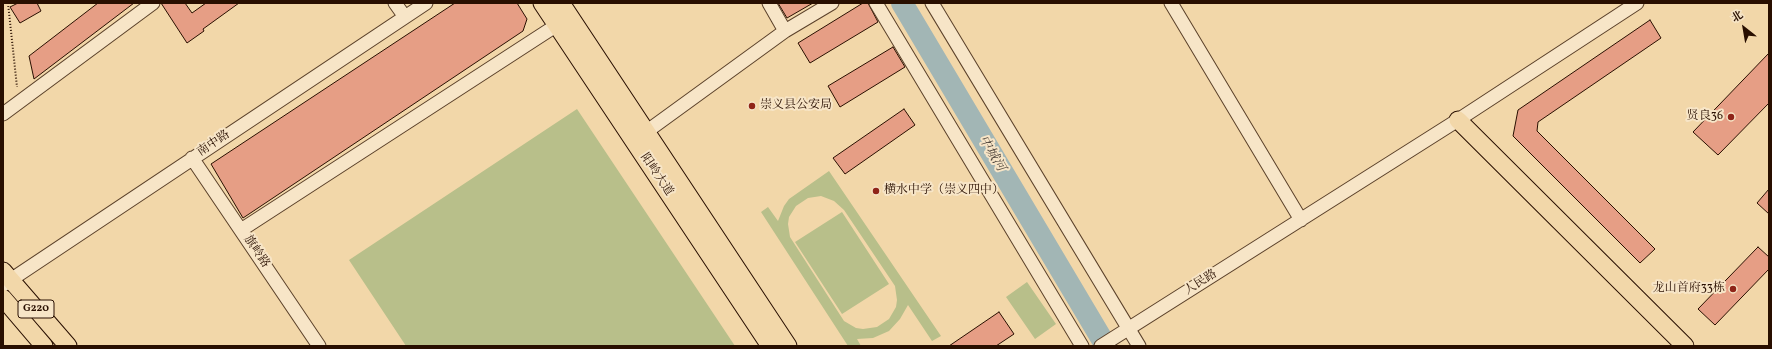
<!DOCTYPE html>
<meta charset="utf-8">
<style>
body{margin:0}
#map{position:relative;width:1772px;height:349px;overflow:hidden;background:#f2d7a9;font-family:Vollkorn,"Noto Serif SC",serif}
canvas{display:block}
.frame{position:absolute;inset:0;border:4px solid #290f00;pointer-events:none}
.north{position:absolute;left:1724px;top:8px;width:40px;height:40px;-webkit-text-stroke:3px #f7e5c7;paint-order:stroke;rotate:329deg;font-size:11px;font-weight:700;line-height:16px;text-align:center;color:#290f00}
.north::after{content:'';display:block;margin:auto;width:14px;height:18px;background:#290f00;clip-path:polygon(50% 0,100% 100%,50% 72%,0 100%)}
</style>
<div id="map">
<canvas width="1772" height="349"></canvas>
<div class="frame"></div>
<div class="north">北</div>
</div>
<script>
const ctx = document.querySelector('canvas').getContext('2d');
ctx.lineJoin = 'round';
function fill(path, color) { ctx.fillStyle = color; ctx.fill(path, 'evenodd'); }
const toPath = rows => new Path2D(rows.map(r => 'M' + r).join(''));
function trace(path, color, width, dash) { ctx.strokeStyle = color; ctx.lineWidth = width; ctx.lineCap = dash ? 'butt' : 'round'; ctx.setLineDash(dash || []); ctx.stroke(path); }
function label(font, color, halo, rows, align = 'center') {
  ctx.font = font + ' Vollkorn,"Noto Serif SC",serif'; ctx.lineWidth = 4; ctx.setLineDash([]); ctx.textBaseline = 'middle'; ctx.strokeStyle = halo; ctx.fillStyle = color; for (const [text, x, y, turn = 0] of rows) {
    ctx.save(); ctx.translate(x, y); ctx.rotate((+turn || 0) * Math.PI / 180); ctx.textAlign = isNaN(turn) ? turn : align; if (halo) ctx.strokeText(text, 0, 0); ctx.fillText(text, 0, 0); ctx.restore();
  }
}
fill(toPath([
 [577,109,735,346,406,346,349,260],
 [829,171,941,336,932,341,908,305,900,319,889,331,873,338,857,339,861,346,848,346,761,212,768,207,778,221,784,206,789,199],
 [821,196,834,201,844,210,895,286,897,300,896,307,889,319,877,327,863,329,856,328,844,321,790,237,788,224,789,217,796,206,808,198],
 [842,212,889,284,842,314,795,242],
 [1027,282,1056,324,1035,339,1006,297]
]), '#b8bf8a');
trace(toPath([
 [902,3,1106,346]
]), '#a2b6b5', 22);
const building = toPath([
 [18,3,37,3,41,11,20,23,10,7,18,3],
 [98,3,134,3,34,79,29,56,98,3],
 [161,3,185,3,192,13,206,3,239,3,203,29,204,31,187,43,161,3],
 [455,3,517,3,527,19,523,31,243,218,211,164,455,3],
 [778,3,813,3,787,18,778,3],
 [863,3,868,3,878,22,810,63,798,43,863,3],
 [1650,20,1661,38,1538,122,1537,131,1655,249,1640,263,1513,136,1518,110,1650,20],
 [893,47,905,67,840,107,828,86,893,47],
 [1769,53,1769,103,1718,155,1693,132,1769,53],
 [904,109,915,125,845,174,833,158,904,109],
 [1769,189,1769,214,1757,203,1769,189],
 [1758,247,1769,257,1769,269,1715,325,1698,309,1758,247],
 [999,312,1014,334,996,346,949,346,999,312]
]);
fill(building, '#e69e85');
trace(building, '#290f00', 1);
const minor = toPath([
 [395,3,405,17],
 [769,3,785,31],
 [876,3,1082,346],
 [932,3,1139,346],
 [1171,3,1301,220],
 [3,114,153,3],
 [646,132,785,31,832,3],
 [192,158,319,346],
 [241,230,557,25],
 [3,285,426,3],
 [1101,346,1458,120,1637,3]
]);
const major = toPath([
 [542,3,770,346],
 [561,3,788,346],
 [1458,120,1685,346],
 [3,271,68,346],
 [3,298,44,346]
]);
trace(minor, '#5b412a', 15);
trace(major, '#290f00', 19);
trace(toPath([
 [8,3,17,87]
]), '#290f00', 2, [1, 2]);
trace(minor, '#f7e5c7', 13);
trace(major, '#f2d7a9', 17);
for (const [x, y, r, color] of [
 [752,106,4,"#8f2418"],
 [1731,117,4,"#8f2418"],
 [876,191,4,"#8f2418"],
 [1733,289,4,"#8f2418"]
]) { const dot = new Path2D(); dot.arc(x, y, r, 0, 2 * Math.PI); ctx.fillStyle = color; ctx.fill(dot); trace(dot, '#f7e5c7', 1.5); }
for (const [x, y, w] of [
 [36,309,36]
]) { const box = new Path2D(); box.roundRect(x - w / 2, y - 9, w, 18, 3); ctx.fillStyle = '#f7e5c7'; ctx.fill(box); trace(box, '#290f00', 1); }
label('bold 11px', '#290f00', null, [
 ["G220",36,309]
]);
label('12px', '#290f00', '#f7e5c7', [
 ["崇义县公安局",760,106],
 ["贤良36",1723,117,"right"],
 ["横水中学（崇义四中）",884,191],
 ["龙山首府33栋",1725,289,"right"]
], 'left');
label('12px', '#290f00', '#f7e5c7', [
 ["南中路",214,144,-34],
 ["阳岭大道",656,175,56],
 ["旗岭路",256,252,56],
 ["人民路",1201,283,-32]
]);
label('italic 13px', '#53493f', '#f7e5c7', [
 ["中城河",991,154,59]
]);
</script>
